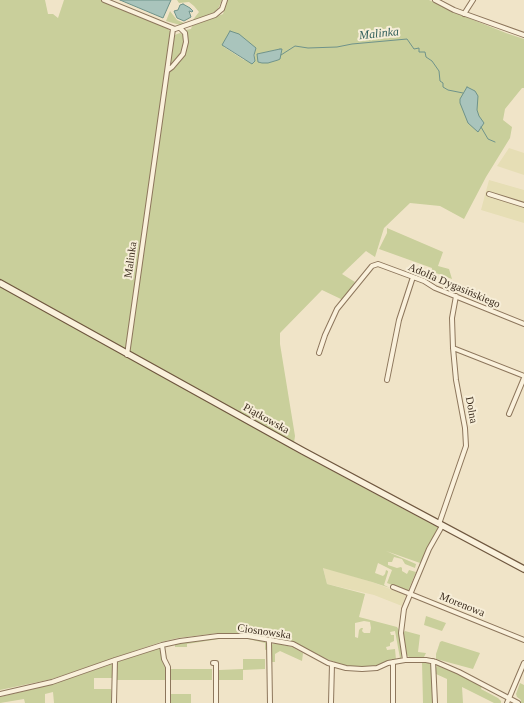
<!DOCTYPE html>
<meta charset="utf-8">
<style>
body{margin:0}
canvas{display:block;background:#f0e4c8}
</style>
<canvas width="524" height="703"></canvas>
<script>
const ctx = document.querySelector('canvas').getContext('2d');
ctx.lineJoin = 'round';
function fill(path, color) { ctx.fillStyle = color; ctx.fill(path, 'evenodd'); }
const toPath = rows => new Path2D(rows.map(r => 'M' + r).join(''));
function trace(path, color, width, dash) { ctx.strokeStyle = color; ctx.lineWidth = width; ctx.lineCap = dash ? 'butt' : 'round'; ctx.setLineDash(dash || []); ctx.stroke(path); }
function label(font, color, halo, rows, align = 'center') {
  ctx.font = font + ' "Times New Roman",serif'; ctx.lineWidth = 4; ctx.setLineDash([]); ctx.textBaseline = 'middle'; ctx.strokeStyle = halo; ctx.fillStyle = color; for (const [text, x, y, turn = 0] of rows) {
    ctx.save(); ctx.translate(x, y); ctx.rotate((+turn || 0) * Math.PI / 180); ctx.textAlign = isNaN(turn) ? turn : align; if (halo) ctx.strokeText(text, 0, 0); ctx.fillText(text, 0, 0); ctx.restore();
  }
}
fill(toPath([
 [509,148,524,153,524,175,497,166],
 [489,180,524,190,524,223,481,210],
 [323,567,372,582,406,595,402,606,374,595,327,584]
]), '#e6deb5');
fill(toPath([
 [0,0,45,0,48,14,53,14,58,18,64,0,101,0,167,28,170,31,170,39,174,40,175,35,177,34,180,33,184,35,186,30,191,29,192,26,223,14,227,0,429,0,456,13,506,33,524,39,524,88,522,88,505,109,503,120,512,127,510,138,486,177,464,219,440,206,410,203,384,228,375,257,366,251,342,274,355,282,343,300,322,290,280,333,280,344,295,436,293,450,439,528,420,563,386,551,416,564,415,568,405,564,402,559,394,557,392,562,388,562,388,565,397,568,401,567,402,568,402,571,407,574,409,570,416,572,408,591,387,583,392,570,378,563,375,573,383,576,385,574,386,570,388,571,388,572,384,585,390,588,372,582,323,568,327,584,365,594,359,617,397,627,400,632,402,654,401,658,400,658,395,631,390,632,391,635,394,635,394,641,390,643,390,646,386,647,387,650,395,649,396,660,377,666,348,667,329,660,293,642,248,635,218,633,178,638,161,642,52,679,0,690],
 [246,40,255,52,255,61,244,60,224,47],
 [275,50,278,60,268,63,262,63,258,62,258,54],
 [364,621,370,622,371,628,370,633,364,633,362,631,363,628,361,628,359,630,358,638,355,637,355,623],
 [177,0,222,0,218,9,213,13,192,21,180,25,166,21,170,11,177,20,184,23,192,21,199,12,194,6,189,2,179,3],
 [387,228,443,252,438,266,449,269,452,279,436,273,436,272,432,270,432,268,379,249,387,233],
 [426,616,446,623,442,631,424,625],
 [405,631,420,635,418,652,426,653,424,657,409,657,406,654,403,633],
 [218,637,248,638,266,642,268,649,265,650,265,643,248,639,219,639,187,644,187,647,175,647,175,644],
 [442,641,480,653,473,669,436,659,436,654,440,642],
 [275,643,292,647,303,653,302,661,280,651,275,654,275,662,271,662,271,645],
 [160,648,162,660,166,668,166,680,117,680,117,662],
 [243,659,265,659,265,669,243,670,243,680,219,680,219,670,243,669],
 [422,662,429,663,432,666,434,703,423,703],
 [112,664,112,678,94,678,94,689,111,689,112,703,54,703,53,692,45,694,45,703,25,703,24,699,0,703,0,697,50,685],
 [437,665,465,677,482,686,481,689,498,698,501,701,501,703,494,703,462,687,463,703,447,703,447,679,436,674,436,668],
 [171,669,212,669,212,680,170,680],
 [520,683,524,685,524,703,521,703,521,700,517,697,516,694],
 [170,694,191,694,191,703,170,703]
]), '#c9cf9b');
const water = toPath([
 [120,0,171,0,163,18,120,0],
 [183,4,190,8,193,11,192,12,189,11,191,17,184,21,177,18,174,11,178,10,180,5,183,4],
 [230,31,239,34,256,48,254,55,255,61,252,64,222,45,230,31],
 [280,49,282,49,280,59,278,60,268,63,262,63,258,62,257,54,280,49],
 [467,87,475,91,478,96,477,110,479,116,484,123,478,132,468,123,460,103,460,99,467,87]
]);
fill(water, '#a9c4bc');
trace(water, '#6f938a', 1);
trace(toPath([
 [281,55,295,46,308,48,337,47,352,44,407,39,414,49,419,48,419,52,425,52,426,57,432,61,439,71,440,81,443,83,443,87,448,90,463,93],
 [481,127,488,139,495,142]
]), '#6f938a', 1);
const minor = toPath([
 [104,0,175,29,215,15,222,9,225,0],
 [435,0,454,10,524,35],
 [464,14,473,0],
 [168,70,172,67,183,54,186,42,185,33,180,28],
 [489,194,524,205],
 [453,348,524,376],
 [319,353,325,335,337,309,372,266,378,264,424,281,435,288,524,324],
 [127,355,173,29],
 [387,380,399,320,413,277],
 [509,414,524,378],
 [439,524,466,446,465,428,456,380,453,348,452,318,456,296],
 [393,587,524,640],
 [269,640,270,703],
 [162,645,164,659,168,667,168,703],
 [405,660,401,633,404,609,429,549,442,526],
 [433,661,435,703],
 [393,662,393,703],
 [213,663,216,663,216,703],
 [0,694,52,682,115,660,162,645,180,641,218,636,248,636,293,644,328,663,346,668,362,669,377,668,388,663,405,660,426,660,436,662,459,672,518,703],
 [114,703,115,660],
 [331,703,332,664],
 [507,703,524,663]
]);
const secondary = toPath([
 [0,283,303,451,524,569]
]);
trace(minor, '#8d765c', 6);
trace(secondary, '#6f573f', 8);
trace(minor, '#faf1dc', 4);
trace(secondary, '#faf1dc', 5.5);
label('11px', '#3d2e20', '#f7eed8', [
 ["Malinka",131,260,-82],
 ["Adolfa Dygasińskiego",454,286,23],
 ["Dolna",471,410,80],
 ["Piątkowska",266,419,29],
 ["Morenowa",462,605,22],
 ["Ciosnowska",264,632,8]
]);
label('italic 12px', '#2f5d5a', '#f7eed8', [
 ["Malinka",379,34,-6]
]);
</script>
